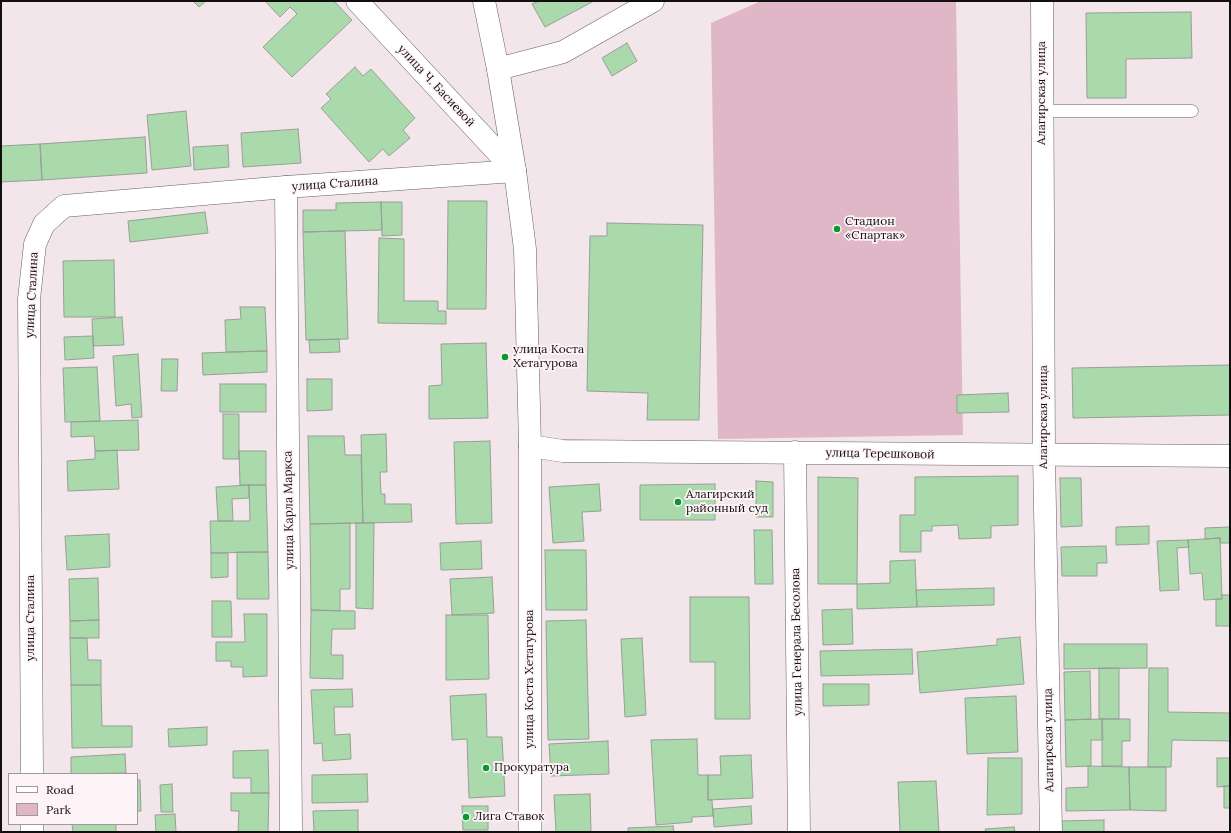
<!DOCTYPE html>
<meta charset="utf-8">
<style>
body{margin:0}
#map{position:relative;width:1231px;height:833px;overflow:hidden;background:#f2e6eb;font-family:Lora,serif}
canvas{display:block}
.frame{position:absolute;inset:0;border:2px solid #120f10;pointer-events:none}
.legend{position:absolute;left:8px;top:773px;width:130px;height:52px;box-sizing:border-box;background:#fef4f8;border:1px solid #a0989b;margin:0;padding:5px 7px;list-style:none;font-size:12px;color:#120f10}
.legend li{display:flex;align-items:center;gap:8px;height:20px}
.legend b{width:20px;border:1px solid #a0989b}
</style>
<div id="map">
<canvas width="1231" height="833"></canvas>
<div class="frame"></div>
<ul class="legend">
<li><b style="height:5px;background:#fff"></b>Road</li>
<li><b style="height:11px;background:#e0b7c7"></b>Park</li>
</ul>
</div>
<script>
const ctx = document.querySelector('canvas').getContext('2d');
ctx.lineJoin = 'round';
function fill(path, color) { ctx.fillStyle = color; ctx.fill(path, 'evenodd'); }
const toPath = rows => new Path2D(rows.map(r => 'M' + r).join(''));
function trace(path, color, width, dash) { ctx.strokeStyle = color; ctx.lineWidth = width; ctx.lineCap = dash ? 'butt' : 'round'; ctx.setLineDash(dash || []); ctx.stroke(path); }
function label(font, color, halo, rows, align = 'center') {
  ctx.font = font + ' Lora,serif'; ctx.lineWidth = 3.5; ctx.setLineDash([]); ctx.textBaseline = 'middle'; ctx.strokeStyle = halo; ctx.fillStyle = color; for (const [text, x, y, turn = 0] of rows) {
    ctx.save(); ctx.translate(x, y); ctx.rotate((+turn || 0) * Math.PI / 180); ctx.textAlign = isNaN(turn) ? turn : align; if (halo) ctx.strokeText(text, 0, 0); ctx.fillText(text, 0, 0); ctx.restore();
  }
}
fill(toPath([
 [761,1,956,1,963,435,718,439,711,23]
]), '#e0b7c7');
const building = toPath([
 [193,1,206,1,199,7,193,1],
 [265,1,334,1,352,20,292,77,263,47,297,14,290,7,280,17,265,1],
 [539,1,594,1,545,27,532,4,539,1],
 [1191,12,1192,58,1126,59,1126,98,1087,98,1086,13,1191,12],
 [627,43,637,61,612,76,602,58,627,43],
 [355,67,363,76,371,69,415,118,403,130,410,138,389,156,383,149,369,162,321,108,331,99,326,94,355,67],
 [186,111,191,166,152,170,147,115,186,111],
 [298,129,301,163,243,167,241,133,298,129],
 [145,137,147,173,42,180,40,144,145,137],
 [40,144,42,180,1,182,1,146,40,144],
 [228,145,229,167,194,170,193,147,228,145],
 [448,201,487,201,486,309,447,309,448,201],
 [381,202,402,202,402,235,382,236,381,202],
 [381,202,382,230,303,232,303,210,336,210,336,203,381,202],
 [205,212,208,233,130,242,128,221,205,212],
 [607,223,703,225,699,420,647,420,648,393,587,391,590,236,607,236,607,223],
 [345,231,348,339,306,340,303,232,345,231],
 [379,238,404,239,404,301,438,301,438,311,446,311,446,324,378,323,379,238],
 [114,260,115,317,64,317,63,261,114,260],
 [240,307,265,307,267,351,226,352,225,320,241,319,240,307],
 [122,317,124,345,93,346,92,319,122,317],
 [93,336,94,358,65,360,64,337,93,336],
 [339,339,340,352,310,353,309,340,339,339],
 [486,343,488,418,429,419,429,386,442,385,441,344,486,343],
 [267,351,267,372,203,375,202,353,267,351],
 [138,354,142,417,132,418,131,404,116,406,113,356,138,354],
 [162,359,178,359,177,391,161,391,162,359],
 [1230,365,1230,415,1073,418,1072,368,1230,365],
 [97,367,100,421,65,422,63,368,97,367],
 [307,379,332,379,332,410,307,411,307,379],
 [220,384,266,384,266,412,220,412,220,384],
 [1008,393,1009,412,957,413,957,395,1008,393],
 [223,414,239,414,239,459,223,459,223,414],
 [138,420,139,450,95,451,94,436,71,437,71,422,138,420],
 [386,434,387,472,380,472,381,494,385,494,385,504,411,504,412,522,363,523,361,435,386,434],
 [308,436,344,436,345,455,361,455,363,523,310,524,308,436],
 [490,441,492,523,456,524,454,442,490,441],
 [117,450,119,489,68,491,67,461,95,459,95,451,117,450],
 [239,451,266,451,266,485,240,485,239,451],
 [1018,476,1018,525,991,526,991,538,959,539,958,525,932,526,932,531,921,531,921,552,900,552,900,515,915,515,915,477,1018,476],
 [818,477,858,478,857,584,818,584,818,477],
 [1060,478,1081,478,1082,526,1061,527,1060,478],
 [756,481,773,482,773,517,756,517,756,481],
 [599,484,601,511,582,512,584,541,553,543,549,487,599,484],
 [715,484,715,520,640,520,640,485,715,484],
 [249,485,266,485,268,552,211,553,210,521,250,521,249,485],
 [249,485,249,498,232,499,233,521,218,521,216,487,249,485],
 [350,523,350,589,340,589,340,611,311,610,310,524,350,523],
 [356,523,374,523,373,609,356,608,356,523],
 [1149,526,1149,544,1116,545,1116,527,1149,526],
 [1230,527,1230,543,1220,543,1220,538,1205,539,1205,528,1230,527],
 [754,530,772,530,773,584,755,584,754,530],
 [109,534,110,567,67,570,65,536,109,534],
 [1220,538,1222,599,1204,600,1202,573,1190,574,1188,540,1220,538],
 [1188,540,1189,547,1177,548,1179,590,1160,591,1157,541,1188,540],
 [481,541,482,569,441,570,440,543,481,541],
 [1106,546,1107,563,1097,563,1097,576,1062,576,1061,547,1106,546],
 [545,550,586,550,587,610,546,610,545,550],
 [237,552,268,552,269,599,237,599,237,552],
 [211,553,228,553,228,577,211,578,211,553],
 [915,560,917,607,857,609,857,584,890,583,890,561,915,560],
 [492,577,494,613,452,615,450,579,492,577],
 [98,578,99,620,70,621,69,579,98,578],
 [994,588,994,605,917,607,916,590,994,588],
 [1222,595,1230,595,1230,626,1216,626,1216,599,1222,599,1222,595],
 [690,597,749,597,750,719,715,719,715,662,690,662,690,597],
 [212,601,231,601,232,637,212,637,212,601],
 [852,609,853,644,823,645,822,610,852,609],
 [311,610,355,611,355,629,332,629,331,655,343,655,343,679,310,678,311,610],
 [244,614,267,614,267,676,243,677,243,667,231,667,231,661,216,661,216,642,245,642,244,614],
 [446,615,488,615,489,679,446,680,446,615],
 [99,620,99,638,70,638,70,621,99,620],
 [586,620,589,739,548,740,546,621,586,620],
 [1020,637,1024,684,920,693,917,652,997,645,997,639,1020,637],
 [70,638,87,638,88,660,101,660,101,685,71,685,70,638],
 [642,638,646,715,625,717,621,639,642,638],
 [1064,644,1147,644,1147,668,1064,669,1064,644],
 [912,649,913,674,821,676,820,651,912,649],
 [1099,668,1119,668,1119,719,1099,719,1099,668],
 [1149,668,1168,668,1168,712,1230,713,1230,741,1172,740,1171,767,1148,767,1149,668],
 [1090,671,1091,719,1065,720,1064,672,1090,671],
 [823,684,869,684,869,705,823,706,823,684],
 [71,685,101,685,102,726,132,726,132,747,72,748,71,685],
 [352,689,353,707,334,707,335,735,350,734,351,759,323,761,322,743,314,744,311,690,352,689],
 [486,694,487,737,502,737,505,796,469,798,467,739,452,740,450,696,486,694],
 [1016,696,1018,752,967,754,965,698,1016,696],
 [1102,719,1130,719,1130,741,1122,741,1122,766,1102,766,1102,719],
 [1102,719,1103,740,1091,740,1091,766,1066,767,1065,720,1102,719],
 [207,727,207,745,169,747,168,729,207,727],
 [697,739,698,775,708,775,708,800,712,800,713,816,692,817,692,822,656,825,651,740,697,739],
 [608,741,609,774,551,776,549,744,608,741],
 [268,750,269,793,251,793,251,778,233,778,233,751,268,750],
 [125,754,126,773,71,774,71,757,125,754],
 [751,755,753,798,708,800,708,775,721,775,720,756,751,755],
 [988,758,1022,758,1022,814,987,815,988,758],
 [1217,758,1230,758,1230,786,1217,787,1217,758],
 [1088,766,1129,767,1130,810,1066,811,1066,788,1088,787,1088,766],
 [1129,767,1166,767,1166,811,1130,810,1129,767],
 [367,774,368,802,312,803,312,775,367,774],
 [137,780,140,780,141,811,137,811,137,780],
 [936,781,939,832,900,832,898,782,936,781],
 [172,784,173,812,161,812,160,785,172,784],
 [1224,786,1230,786,1230,808,1224,808,1224,786],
 [231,793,269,793,268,832,238,832,239,811,231,811,231,793],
 [590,794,591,832,556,832,554,795,590,794],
 [462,806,488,806,488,830,463,830,462,806],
 [751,806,752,824,714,827,713,809,751,806],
 [358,810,358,832,314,832,313,811,358,810],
 [175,814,176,832,156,832,155,815,175,814],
 [1104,820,1104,832,1061,832,1061,821,1104,820],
 [72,824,116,824,116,832,73,832,72,824],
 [673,826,674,832,628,832,628,828,673,826],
 [1014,827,1015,832,986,832,985,829,1014,827]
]);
fill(building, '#aad9ab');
trace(building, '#979f97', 1);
const service = toPath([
 [1042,111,1192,111]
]);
const minor = toPath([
 [357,1,515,171],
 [1042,1,1044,456,1051,832],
 [498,69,563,52,653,1],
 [286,187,291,832],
 [530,446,563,451,1230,456],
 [795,452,799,832]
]);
const tertiary = toPath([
 [32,774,29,299,35,244,44,224,64,206,286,187,515,171],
 [32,824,32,832]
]);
const secondary = toPath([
 [484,1,498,69,515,171,525,249,530,446,530,832]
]);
trace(service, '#685e62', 13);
trace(minor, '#685e62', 23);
trace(tertiary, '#685e62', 23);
trace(secondary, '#685e62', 23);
trace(service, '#fff', 12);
trace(minor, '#fff', 22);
trace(tertiary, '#fff', 22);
trace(secondary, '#fff', 22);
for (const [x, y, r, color] of [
 [837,229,4,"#089830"],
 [505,357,4,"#089830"],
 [678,502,4,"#089830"],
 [486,768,4,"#089830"],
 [466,817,4,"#089830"]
]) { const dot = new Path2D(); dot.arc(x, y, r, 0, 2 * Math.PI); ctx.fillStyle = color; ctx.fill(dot); trace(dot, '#fef4f8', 1.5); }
label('12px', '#120f10', '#fef4f8', [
 ["улица Ч. Басиевой",436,86,47],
 ["Алагирская улица",1042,93,-90],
 ["улица Сталина",335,184,-4],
 ["улица Сталина",32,295,-87],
 ["Алагирская улица",1044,417,-90],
 ["улица Терешковой",880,454,1],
 ["улица Карла Маркса",289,510,-91],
 ["улица Сталина",31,618,-90],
 ["улица Генерала Бесолова",797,642,-91],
 ["улица Коста Хетагурова",530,679,-90],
 ["Алагирская улица",1049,740,-91]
]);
label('12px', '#120f10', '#fef4f8', [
 ["Стадион",845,222],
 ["«Спартак»",845,236],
 ["улица Коста",513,350],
 ["Хетагурова",513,364],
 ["Алагирский",686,495],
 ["районный суд",686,509],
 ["Прокуратура",494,768],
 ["Лига Ставок",474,817]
], 'left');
</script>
